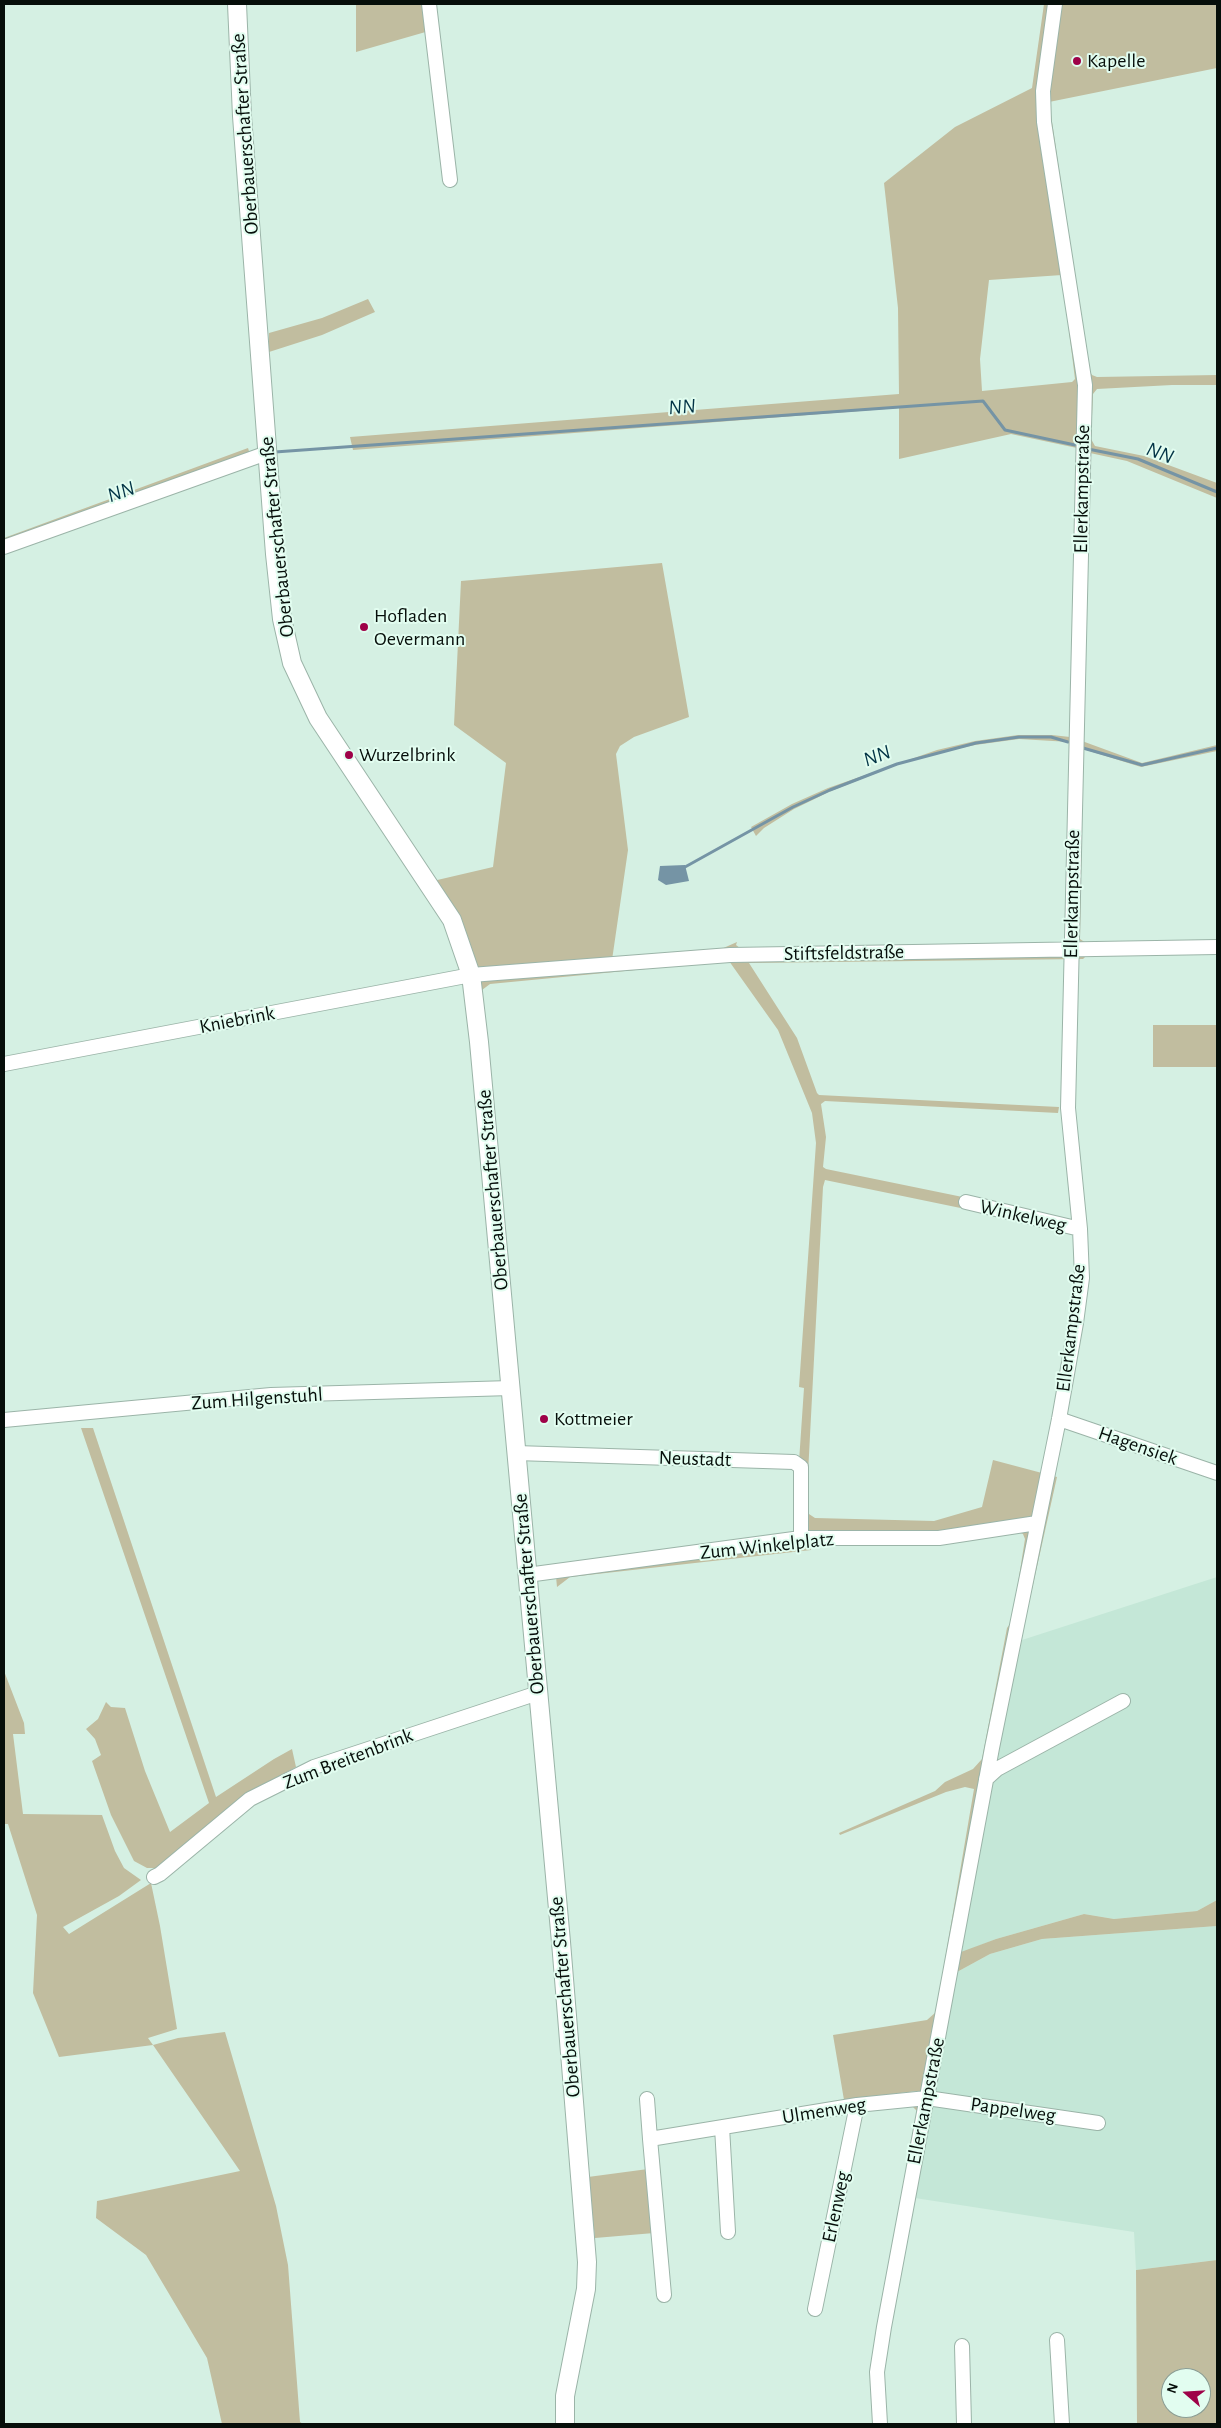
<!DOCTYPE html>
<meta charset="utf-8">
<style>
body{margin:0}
#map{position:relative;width:1221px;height:2428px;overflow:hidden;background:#d5f0e3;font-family:"Alegreya Sans",sans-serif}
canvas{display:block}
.frame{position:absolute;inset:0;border:5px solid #060e0a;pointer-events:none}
.north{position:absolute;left:1161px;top:2368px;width:50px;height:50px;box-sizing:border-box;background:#e2fdf0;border:1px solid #8a9d94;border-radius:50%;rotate:289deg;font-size:14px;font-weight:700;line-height:20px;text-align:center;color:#060e0a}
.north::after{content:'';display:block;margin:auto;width:18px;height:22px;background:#9e0248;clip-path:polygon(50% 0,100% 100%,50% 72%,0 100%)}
</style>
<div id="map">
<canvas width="1221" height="2428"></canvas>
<div class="frame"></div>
<div class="north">N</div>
</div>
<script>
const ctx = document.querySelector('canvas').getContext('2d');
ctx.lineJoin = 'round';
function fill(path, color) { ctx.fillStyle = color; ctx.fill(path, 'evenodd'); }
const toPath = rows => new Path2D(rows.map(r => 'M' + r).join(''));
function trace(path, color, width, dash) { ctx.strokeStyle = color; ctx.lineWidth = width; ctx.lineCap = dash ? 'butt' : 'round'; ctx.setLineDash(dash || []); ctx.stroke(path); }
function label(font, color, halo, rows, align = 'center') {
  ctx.font = font + ' "Alegreya Sans",sans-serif'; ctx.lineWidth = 4; ctx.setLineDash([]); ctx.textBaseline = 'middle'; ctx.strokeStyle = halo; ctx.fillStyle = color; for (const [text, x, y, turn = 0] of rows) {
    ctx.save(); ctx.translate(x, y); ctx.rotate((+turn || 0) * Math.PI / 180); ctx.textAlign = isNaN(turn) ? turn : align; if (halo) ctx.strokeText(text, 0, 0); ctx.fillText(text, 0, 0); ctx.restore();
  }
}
fill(toPath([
 [1217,1577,1217,1900,1197,1911,1114,1919,1084,1914,996,1939,961,1953,993,1764,1022,1640],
 [1217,1926,1217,2260,1136,2270,1134,2232,915,2198,957,1972,990,1954,1042,1939]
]), '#c4e7d7');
fill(toPath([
 [356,4,426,4,429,31,356,52],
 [1044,4,1217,4,1217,68,1049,102,1089,370,1092,375,1097,377,1217,375,1217,385,1172,385,1097,389,1093,394,1091,439,1095,446,1144,456,1217,483,1217,498,1127,461,1090,453,1082,741,1142,763,1217,745,1217,751,1141,767,1083,749,1080,939,1086,943,1217,941,1217,954,1086,956,1083,959,749,963,797,1038,817,1093,819,1095,1059,1107,1058,1113,825,1101,821,1104,826,1137,823,1167,826,1169,1065,1218,1067,1230,825,1180,823,1187,806,1512,815,1518,934,1521,982,1507,993,1460,1057,1477,993,1764,961,1952,996,1939,1084,1914,1114,1919,1197,1911,1217,1900,1217,1926,1042,1939,990,1954,957,1972,891,2325,917,2119,917,2111,908,2102,917,2091,844,2100,833,2035,927,2020,936,2012,974,1789,965,1787,946,1792,840,1835,839,1833,935,1791,945,1782,973,1769,982,1759,1007,1628,1012,1621,1025,1539,1023,1534,1017,1531,1003,1532,937,1546,811,1542,811,1550,570,1577,557,1587,555,1566,794,1535,804,1388,799,1387,816,1143,812,1113,778,1030,729,961,490,984,482,990,474,958,433,881,493,867,506,763,454,725,461,581,662,563,689,717,634,737,620,746,616,754,628,850,612,960,719,950,737,942,736,945,740,948,1058,944,1064,942,1068,935,1070,742,1019,739,975,745,938,753,897,765,831,791,794,809,764,828,756,836,751,827,792,804,828,788,937,750,975,741,1018,735,1052,735,1070,737,1077,448,1011,434,899,459,899,408,353,450,350,437,899,394,898,308,884,183,955,127,1032,88],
 [1062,275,1075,379,1072,382,982,391,980,359,989,280],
 [368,299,375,312,322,335,269,352,269,333,322,318],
 [248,448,253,464,4,552,4,538],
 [1153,1025,1217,1025,1217,1067,1153,1067],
 [81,1428,93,1428,216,1797,274,1759,292,1749,296,1767,257,1789,160,1868,147,1868,134,1861,111,1815,92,1761,101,1755,95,1739,86,1729,98,1719,106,1702,111,1707,125,1708,145,1771,170,1832,209,1803],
 [4,1671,24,1723,25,1734,13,1734,23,1814,102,1815,115,1851,124,1868,141,1880,119,1896,63,1927,69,1934,151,1883,160,1926,177,2029,148,2038,153,2045,178,2038,225,2032,276,2206,288,2265,300,2422,303,2424,222,2424,207,2358,146,2255,96,2218,97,2201,240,2171,153,2045,59,2057,33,1993,37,1915,8,1824,4,1824],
 [648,2169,654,2233,595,2238,588,2177],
 [1217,2260,1217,2424,1137,2424,1136,2270],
 [1171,2378,1201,2378,1201,2408,1171,2408]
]), '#c1bd9f');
fill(toPath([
 [685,865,689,881,666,885,658,880,660,866]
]), '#7594a5');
trace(toPath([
 [1088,449,1138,459,1217,492],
 [275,452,983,401,1005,430,1075,445],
 [1083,748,1142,765,1217,748],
 [685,867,793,807,830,790,897,764,976,743,1019,737,1051,737,1068,742]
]), '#7594a5', 3);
const minor = toPath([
 [429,4,450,180],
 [4,547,267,453],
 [4,1064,471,975,730,955,1217,947],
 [966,1202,1080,1229],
 [1059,1419,1217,1473],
 [4,1420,271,1395,511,1388],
 [516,1453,794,1462,801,1467,801,1538],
 [527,1575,801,1538,939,1538,1037,1523],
 [986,1779,997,1769,1123,1701],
 [154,1877,160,1874,250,1799,314,1767,538,1693],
 [647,2099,650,2139,857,2105,927,2098,1098,2123],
 [722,2127,728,2232],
 [650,2139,664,2295],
 [815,2309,857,2105],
 [1057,2340,1062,2424],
 [962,2346,964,2424],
 [880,2424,877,2372,884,2327,992,1748,1059,1419,1076,1323,1082,1278,1080,1229,1068,1108,1085,385,1044,122,1043,91,1055,4]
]);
const major = toPath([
 [237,4,242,116,275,554,282,619,292,663,318,718,452,920,471,975,479,1042,561,1942,587,2262,586,2289,565,2396,565,2424]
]);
trace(minor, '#9bb4a8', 16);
trace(major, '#9bb4a8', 20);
trace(minor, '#fff', 14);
trace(major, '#fff', 18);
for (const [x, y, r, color] of [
 [1077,61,5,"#9e0248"],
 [364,627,5,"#9e0248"],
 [349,755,5,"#9e0248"],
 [544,1419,5,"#9e0248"]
]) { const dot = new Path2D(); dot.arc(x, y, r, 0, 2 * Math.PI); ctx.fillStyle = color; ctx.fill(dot); trace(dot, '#e2fdf0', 2); }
label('20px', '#060e0a', '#e2fdf0', [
 ["Kapelle",1087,61],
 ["Hofladen",374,616],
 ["Oevermann",374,639],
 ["Wurzelbrink",359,755],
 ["Kottmeier",554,1419]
], 'left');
label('20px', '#060e0a', '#e2fdf0', [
 ["Oberbauerschafter Straße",245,134,-94],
 ["Ellerkampstraße",1082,489,-89],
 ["Oberbauerschafter Straße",277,537,-96],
 ["Ellerkampstraße",1072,894,-89],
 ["Stiftsfeldstraße",844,953,-1],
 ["Kniebrink",237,1020,-11],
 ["Oberbauerschafter Straße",493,1190,-95],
 ["Winkelweg",1023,1216,13],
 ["Ellerkampstraße",1071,1328,-83],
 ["Zum Hilgenstuhl",257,1399,-4],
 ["Hagensiek",1138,1446,19],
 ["Neustadt",695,1459,2],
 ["Zum Winkelplatz",767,1546,-6],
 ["Oberbauerschafter Straße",529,1594,-95],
 ["Zum Breitenbrink",348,1759,-21],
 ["Oberbauerschafter Straße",565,1997,-95],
 ["Ellerkampstraße",926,2101,-79],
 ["Pappelweg",1013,2110,8],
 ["Ulmenweg",824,2111,-9],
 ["Erlenweg",836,2207,-78]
]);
label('italic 21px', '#023345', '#e2fdf0', [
 ["NN",682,407,-4],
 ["NN",1160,453,21],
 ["NN",121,492,-20],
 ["NN",877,756,-21]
]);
</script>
